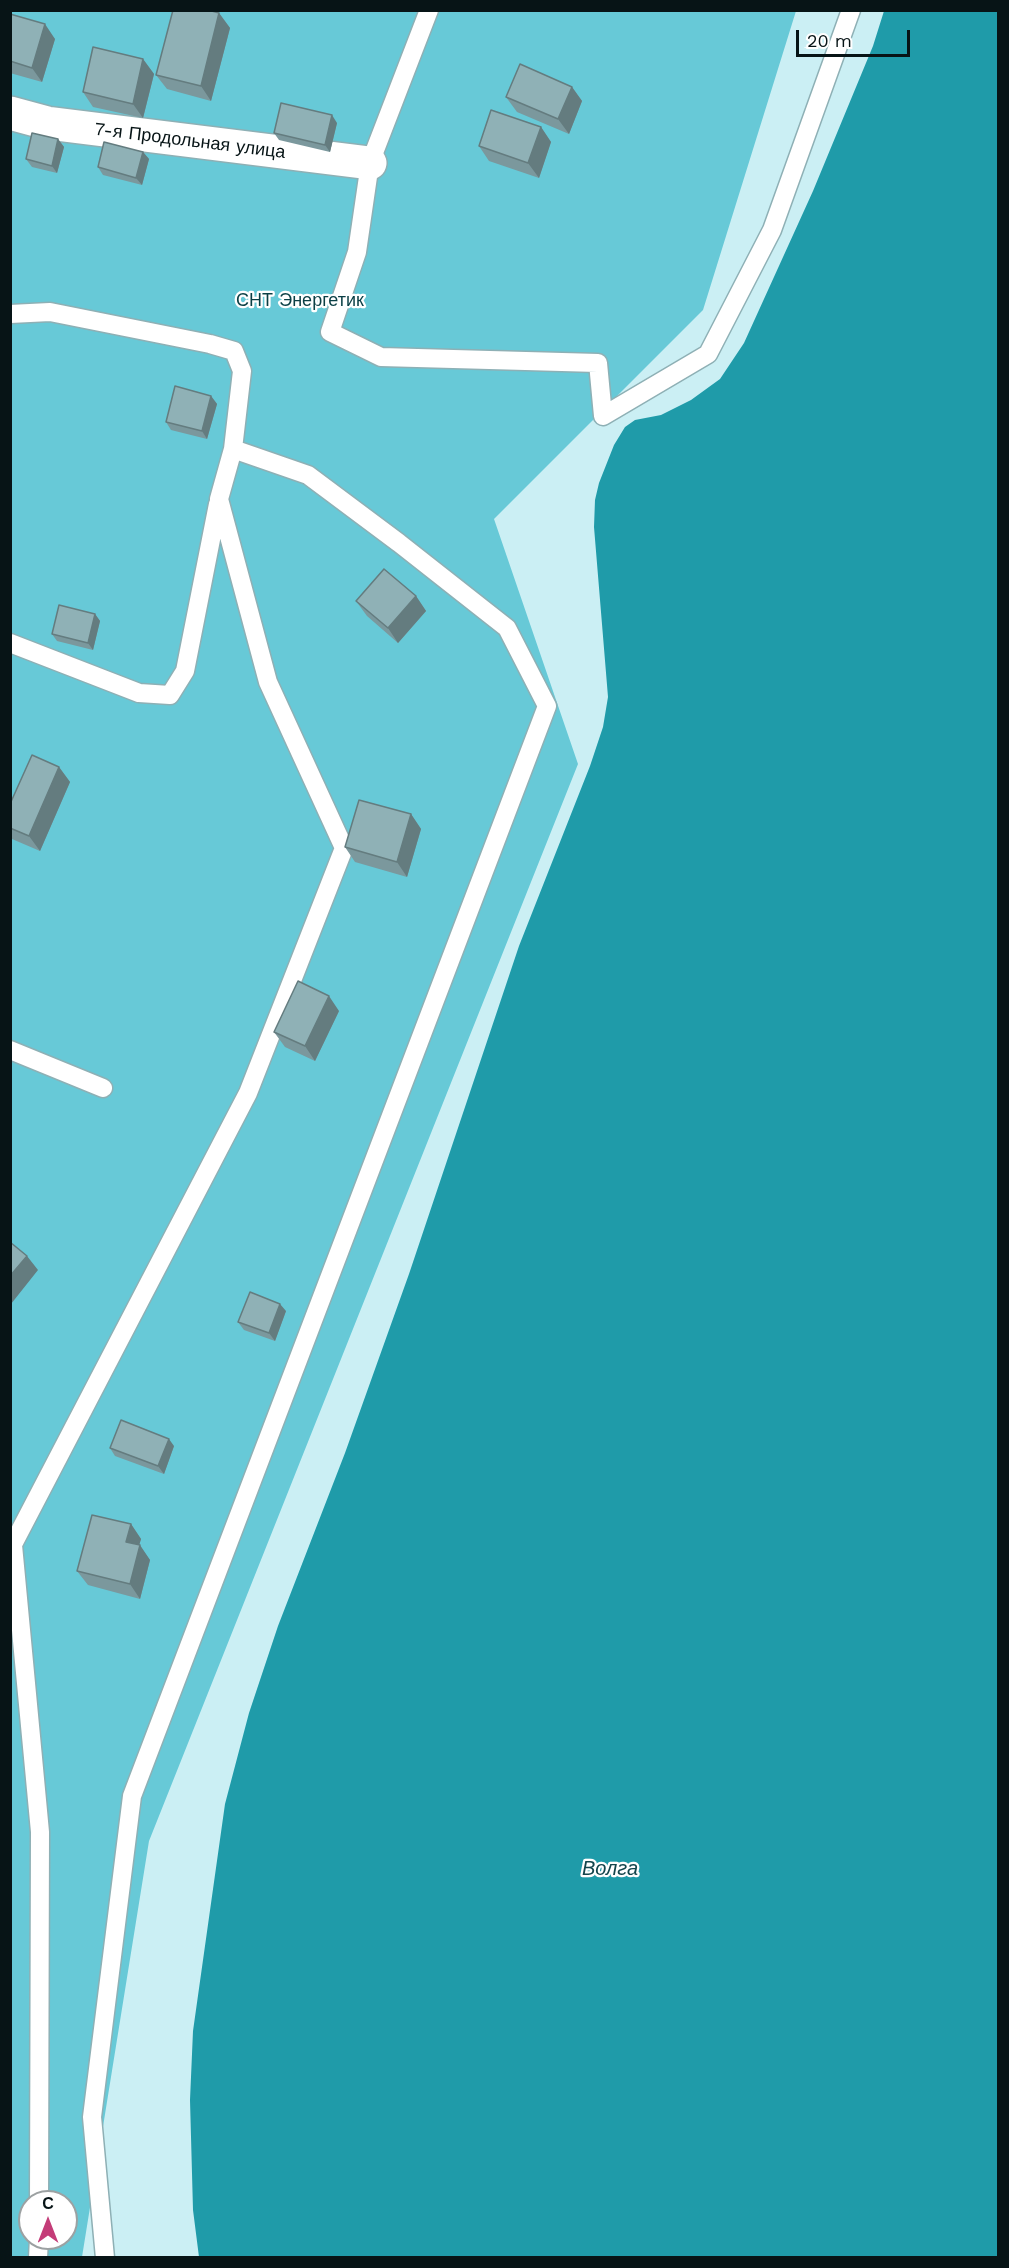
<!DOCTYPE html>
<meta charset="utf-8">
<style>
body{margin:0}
#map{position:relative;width:1009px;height:2268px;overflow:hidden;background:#cbeff4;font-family:"Work Sans",sans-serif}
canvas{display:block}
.frame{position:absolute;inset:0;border:12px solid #071416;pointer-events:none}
.north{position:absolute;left:18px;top:2190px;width:60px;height:60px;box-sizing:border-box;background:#fff;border:2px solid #9ca1a2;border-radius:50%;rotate:0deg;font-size:16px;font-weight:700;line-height:24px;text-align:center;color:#071416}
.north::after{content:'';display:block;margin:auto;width:21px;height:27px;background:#c43c78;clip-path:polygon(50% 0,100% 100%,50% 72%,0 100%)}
.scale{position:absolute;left:796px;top:30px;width:114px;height:27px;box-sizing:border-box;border:3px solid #071416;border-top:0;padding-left:8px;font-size:18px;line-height:21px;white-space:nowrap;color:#071416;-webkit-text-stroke:4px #fff;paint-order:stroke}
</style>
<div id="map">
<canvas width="1009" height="2268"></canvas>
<div class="frame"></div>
<div class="north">С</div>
<div class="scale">20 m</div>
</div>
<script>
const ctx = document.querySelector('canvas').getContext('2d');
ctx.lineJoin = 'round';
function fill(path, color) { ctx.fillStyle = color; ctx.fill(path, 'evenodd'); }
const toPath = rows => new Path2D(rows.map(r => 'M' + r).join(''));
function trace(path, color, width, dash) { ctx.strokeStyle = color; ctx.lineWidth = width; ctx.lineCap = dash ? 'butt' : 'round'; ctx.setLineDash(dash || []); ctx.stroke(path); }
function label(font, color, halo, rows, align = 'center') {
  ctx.font = font + ' "Work Sans",sans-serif'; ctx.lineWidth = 4.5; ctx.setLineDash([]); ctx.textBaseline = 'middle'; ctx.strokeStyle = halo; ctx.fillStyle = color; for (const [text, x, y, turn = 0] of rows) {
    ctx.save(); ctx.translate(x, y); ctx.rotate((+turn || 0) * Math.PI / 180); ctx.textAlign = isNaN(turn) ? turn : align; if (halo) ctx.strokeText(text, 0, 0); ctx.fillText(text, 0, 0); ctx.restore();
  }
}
fill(toPath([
 [11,11,796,11,703,310,494,519,578,764,149,1841,82,2257,11,2258],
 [30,2202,66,2202,66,2238,30,2238]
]), '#67c9d7');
fill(toPath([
 [884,11,998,11,998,2257,199,2257,193,2210,190,2100,193,2031,225,1804,249,1713,278,1626,345,1453,409,1274,519,946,590,766,603,727,608,697,594,527,595,500,599,483,614,445,625,427,635,420,661,415,691,400,720,379,744,343,813,191,873,46]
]), '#1f9ba9');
const service = toPath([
 [429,10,370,163,357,252,330,332,381,357,598,363,603,416,708,354,772,230,851,10],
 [10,314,50,312,210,344,234,351,242,371,233,449,219,499,268,682,344,848,248,1093,10,1550],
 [10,643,139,693,170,695,185,671,218,504],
 [10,1050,103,1088],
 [11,1540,13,1545,40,1832,39,2202],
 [38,2258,39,2238],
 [105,2258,92,2117,132,1796,547,706,507,628,399,543,308,475,233,449]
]);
const minor = toPath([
 [10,113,47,123,370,163]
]);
trace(service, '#8eb0b5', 21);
trace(minor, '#8eb0b5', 36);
trace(service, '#fff', 18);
trace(minor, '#fff', 33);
fill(toPath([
 [219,13,230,28,211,101,167,89,156,75],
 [10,14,55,39,42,82,10,73],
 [143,59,154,74,143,118,93,107,83,92],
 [572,87,582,101,569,134,517,112,506,97],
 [337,123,330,152,279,140,274,133],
 [541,127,551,142,539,178,489,161,479,146],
 [58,139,64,147,57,173,32,167,26,159],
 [143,152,149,159,142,185,103,175,98,167],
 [211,396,217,404,207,439,171,430,166,422],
 [416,596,426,611,398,643,367,616,356,601],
 [95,614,100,621,93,650,57,641,52,634],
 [59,767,70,782,40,851,12,839,10,836,10,804],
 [411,814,421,829,407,877,355,862,345,847],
 [339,1011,315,1061,285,1047,274,1032],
 [286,1311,275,1341,244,1330,238,1322],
 [174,1446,164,1474,115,1456,110,1448],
 [131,1524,141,1539,139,1545,150,1560,140,1599,88,1585,77,1571]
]), '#7b989d');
fill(toPath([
 [219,13,230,28,211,101,201,86],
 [45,24,55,39,42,82,32,68],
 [143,59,154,74,143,118,133,104],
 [572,87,582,101,569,134,558,119],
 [332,115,337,123,330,152,325,145],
 [541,127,551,142,539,178,528,163],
 [58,139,64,147,57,173,52,166],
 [143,152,149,159,142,185,136,178],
 [211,396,217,404,207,439,202,431],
 [416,596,426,611,398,643,388,628],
 [95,614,100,621,93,650,88,643],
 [59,767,70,782,40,851,29,836],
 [411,814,421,829,407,877,397,862],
 [329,996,339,1011,315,1061,305,1046],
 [27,1256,38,1270,11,1304,10,1276],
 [280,1304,286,1311,275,1341,269,1333],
 [169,1439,174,1446,164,1474,158,1466],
 [131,1524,141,1539,136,1556,126,1542],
 [140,1545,150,1560,140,1599,130,1584]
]), '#647c7f');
const building = toPath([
 [173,10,208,10,219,13,201,86,156,75,173,10],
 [10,14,45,24,32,68,10,61,10,14],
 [93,47,143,59,133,104,83,92,93,47],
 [520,64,572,87,558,119,506,97,520,64],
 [281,103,332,115,325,145,274,133,281,103],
 [491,110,541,127,528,163,479,146,491,110],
 [32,133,58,139,52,166,26,159,32,133],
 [104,142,143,152,136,178,98,167,104,142],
 [175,386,211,396,202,431,166,422,175,386],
 [384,569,416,596,388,628,356,601,384,569],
 [59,605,95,614,88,643,52,634,59,605],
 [32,755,59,767,29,836,10,828,10,804,32,755],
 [359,800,411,814,397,862,345,847,359,800],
 [298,981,329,996,305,1046,274,1032,298,981],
 [10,1242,27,1256,10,1276,10,1242],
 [250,1292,280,1304,269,1333,238,1322,250,1292],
 [121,1420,169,1439,158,1466,110,1448,121,1420],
 [92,1515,131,1524,126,1542,140,1545,130,1584,77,1571,92,1515]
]);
fill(building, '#8fb1b6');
trace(building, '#647c7f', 1.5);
label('18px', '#071416', '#fff', [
 ["7-я Продольная улица",190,141,7]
]);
label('18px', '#0a3f45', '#fff', [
 ["СНТ Энергетик",300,301]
]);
label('italic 20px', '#13454c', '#fff', [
 ["Волга",610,1869]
]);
</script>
